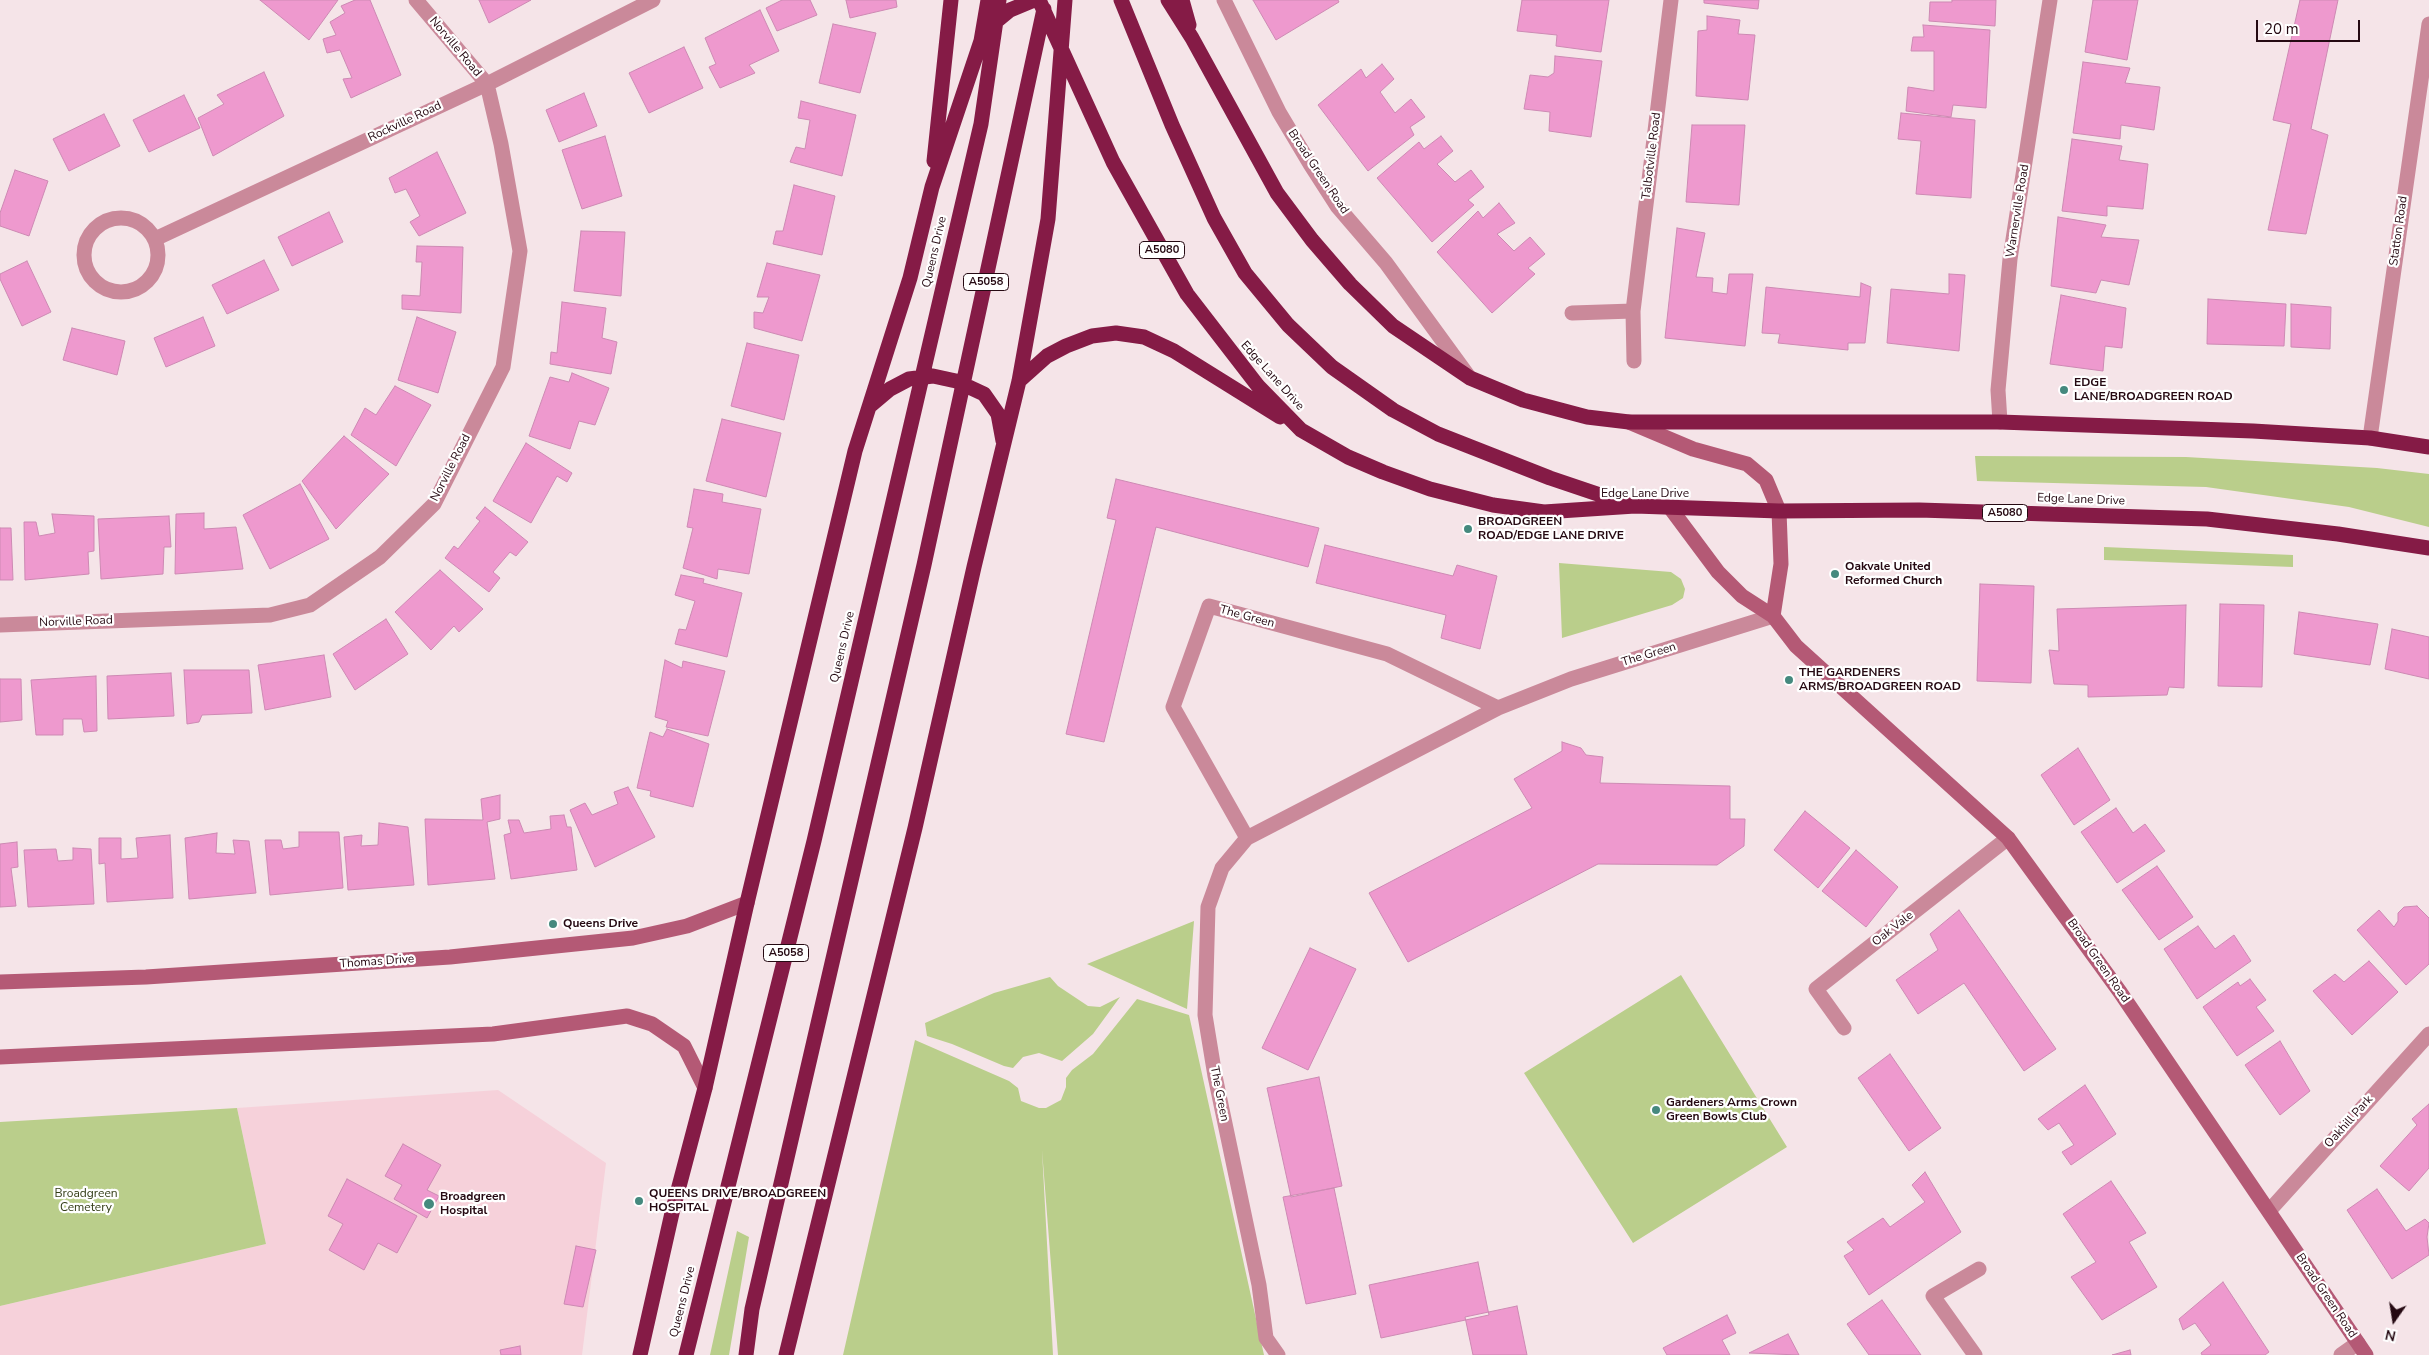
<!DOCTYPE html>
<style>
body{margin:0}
#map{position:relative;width:2429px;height:1355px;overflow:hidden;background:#f5e4e8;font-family:"Nunito Sans",sans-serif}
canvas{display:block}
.north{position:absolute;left:2369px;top:1295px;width:50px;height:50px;-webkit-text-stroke:4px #fff;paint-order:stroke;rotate:193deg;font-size:14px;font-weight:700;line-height:20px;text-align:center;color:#250912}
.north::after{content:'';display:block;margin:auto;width:18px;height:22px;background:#250912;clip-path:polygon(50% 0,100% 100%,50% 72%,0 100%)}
.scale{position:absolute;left:2256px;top:20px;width:104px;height:22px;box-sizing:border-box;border:2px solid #250912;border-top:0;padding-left:6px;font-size:15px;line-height:18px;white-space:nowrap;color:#250912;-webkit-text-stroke:4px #fff;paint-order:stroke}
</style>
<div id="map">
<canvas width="2429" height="1355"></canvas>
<div class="north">N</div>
<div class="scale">20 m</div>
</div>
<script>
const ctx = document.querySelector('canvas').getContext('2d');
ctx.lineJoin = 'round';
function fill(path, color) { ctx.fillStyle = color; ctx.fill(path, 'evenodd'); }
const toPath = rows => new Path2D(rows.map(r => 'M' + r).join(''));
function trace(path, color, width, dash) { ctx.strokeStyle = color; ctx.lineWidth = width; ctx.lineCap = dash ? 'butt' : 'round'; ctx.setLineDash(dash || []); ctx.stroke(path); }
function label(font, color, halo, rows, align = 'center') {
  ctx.font = font + ' "Nunito Sans",sans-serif'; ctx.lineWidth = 4.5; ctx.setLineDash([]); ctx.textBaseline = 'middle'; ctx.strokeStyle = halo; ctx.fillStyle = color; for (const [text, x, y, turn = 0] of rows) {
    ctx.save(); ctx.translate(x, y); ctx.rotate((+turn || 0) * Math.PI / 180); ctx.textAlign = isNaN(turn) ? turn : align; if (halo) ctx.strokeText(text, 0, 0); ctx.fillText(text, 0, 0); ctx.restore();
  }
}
fill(toPath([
 [498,1090,606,1163,582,1355,0,1355,0,1306,266,1244,237,1108]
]), '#f6d1da');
fill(toPath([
 [1975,456,2186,457,2377,468,2429,474,2429,527,2349,507,2206,487,1977,481],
 [2104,547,2293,555,2293,567,2104,560],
 [1559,563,1671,572,1681,579,1685,589,1683,598,1672,605,1562,638],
 [1194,921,1187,1009,1087,964],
 [1681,975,1787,1147,1633,1243,1524,1073],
 [1050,977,1058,986,1088,1006,1100,1007,1120,997,1093,1034,1062,1061,1039,1053,1023,1057,1013,1068,1004,1066,952,1044,927,1036,925,1023,994,993],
 [1137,999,1189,1015,1264,1355,1058,1355,1042,1150,1053,1355,843,1355,915,1040,1009,1081,1018,1088,1021,1101,1039,1108,1046,1108,1061,1100,1066,1087,1066,1078,1072,1070,1093,1054],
 [237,1108,266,1244,0,1306,0,1122],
 [737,1231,749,1237,729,1355,710,1355]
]), '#bace8b');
const building = toPath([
 [260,0,338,0,309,40,260,0],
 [355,0,370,0,401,75,351,98,343,79,352,78,340,50,327,53,323,39,336,35,330,22,345,13,341,6,355,0],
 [479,0,531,0,489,23,479,0],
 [782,0,810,0,817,15,777,31,766,8,782,0],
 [846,0,896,0,897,7,850,18,846,0],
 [1253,0,1338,0,1339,2,1276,40,1253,0],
 [1522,0,1609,0,1601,52,1556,46,1557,35,1517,31,1522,0],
 [1704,0,1759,0,1758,9,1704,3,1704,0],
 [1952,0,1996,0,1995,26,1929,21,1930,2,1952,2,1952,0],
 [2093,0,2138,0,2127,60,2085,52,2093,0],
 [2300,0,2338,0,2311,129,2328,135,2306,234,2268,230,2291,124,2273,120,2300,0],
 [760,10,779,51,749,65,755,73,720,88,709,67,716,64,705,38,760,10],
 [1707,16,1740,20,1738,34,1755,35,1748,100,1696,96,1698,31,1707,30,1707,16],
 [833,24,876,33,860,93,819,83,833,24],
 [1923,25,1990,30,1986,108,1953,105,1951,117,1906,111,1908,87,1934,91,1934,51,1911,51,1913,37,1924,37,1923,25],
 [684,47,703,88,649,113,629,73,684,47],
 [1555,56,1602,61,1591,137,1549,131,1550,112,1524,109,1530,75,1548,77,1554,73,1555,56],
 [2083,62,2130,68,2125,83,2160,87,2154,130,2121,125,2120,139,2073,133,2083,62],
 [1382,64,1394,79,1380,92,1395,113,1411,99,1425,117,1410,127,1414,135,1368,171,1318,105,1361,69,1366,78,1382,64],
 [264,72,284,116,213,156,198,118,224,104,217,95,264,72],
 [584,93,597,126,559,142,546,110,584,93],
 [184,95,200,128,149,152,133,120,184,95],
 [801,101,856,115,842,176,790,162,796,147,805,149,810,120,798,118,801,101],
 [1901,113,1975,120,1971,198,1916,194,1921,141,1898,139,1901,113],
 [104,114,120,146,69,171,53,139,104,114],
 [1692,125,1745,125,1739,205,1686,202,1692,125],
 [605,136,622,196,582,209,562,150,605,136],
 [1441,136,1453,151,1437,164,1455,182,1471,170,1484,187,1468,200,1474,205,1432,242,1377,178,1419,142,1424,149,1441,136],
 [2072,139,2122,146,2119,160,2148,164,2143,209,2107,206,2107,216,2062,211,2072,139],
 [437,152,466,213,419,236,410,222,420,216,406,189,395,193,389,178,437,152],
 [15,170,48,181,29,236,0,226,0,213,15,170],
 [794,185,835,196,822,255,773,244,776,231,783,231,794,185],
 [1499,203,1515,223,1497,234,1514,251,1530,237,1545,254,1528,268,1535,274,1492,313,1437,252,1478,211,1483,218,1499,203],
 [329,212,343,242,292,266,278,237,329,212],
 [2058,217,2106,225,2101,237,2139,240,2129,285,2101,280,2096,293,2051,286,2058,217],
 [1677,228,1705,233,1696,277,1713,278,1712,292,1727,294,1729,274,1753,274,1745,346,1665,338,1677,228],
 [581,231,625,232,621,296,574,291,581,231],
 [417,246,463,247,461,313,402,309,402,295,420,296,422,262,416,262,417,246],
 [264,260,279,290,227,314,212,285,264,260],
 [27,261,51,312,22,326,0,279,0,274,27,261],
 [767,263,820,275,802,341,754,328,754,312,763,313,769,297,757,297,767,263],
 [1949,274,1965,275,1959,351,1887,343,1891,289,1949,294,1949,274],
 [1861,283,1871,287,1865,343,1848,343,1848,350,1778,343,1780,334,1762,333,1766,287,1860,297,1861,283],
 [2061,295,2126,308,2122,348,2105,346,2103,371,2050,364,2061,295],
 [2208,299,2286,304,2284,346,2207,344,2208,299],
 [562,302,606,308,602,338,617,342,611,374,550,364,551,352,557,353,562,302],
 [2291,304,2331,307,2330,349,2291,347,2291,304],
 [203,317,215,346,166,367,154,338,203,317],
 [417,317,456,332,438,393,398,380,417,317],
 [72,328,125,341,117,375,63,360,72,328],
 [747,343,799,355,784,420,731,406,747,343],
 [572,373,609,388,595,425,579,421,570,449,529,436,550,377,569,382,572,373],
 [395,386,431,405,396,466,351,435,365,408,376,415,395,386],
 [722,419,781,433,766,497,706,481,722,419],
 [344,436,389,474,336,529,302,481,344,436],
 [526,443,572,473,567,482,557,476,531,523,493,501,526,443],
 [1116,479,1319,528,1308,567,1156,527,1104,742,1066,734,1116,520,1107,518,1116,479],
 [300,484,329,539,270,569,243,515,300,484],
 [694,489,723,494,722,502,761,509,749,574,718,569,717,579,683,568,693,528,687,527,694,489],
 [485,507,528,542,516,556,510,552,493,572,500,578,489,592,445,558,454,546,458,549,480,521,476,518,485,507],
 [204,513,204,529,236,527,243,569,175,574,176,514,204,513],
 [52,514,94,516,94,551,88,552,89,574,25,580,24,522,36,522,39,536,55,533,52,514],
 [169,516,171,547,164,547,163,574,101,579,98,519,169,516],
 [0,528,11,528,13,580,0,580,0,528],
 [1325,545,1453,576,1457,565,1497,576,1480,649,1441,638,1446,615,1316,583,1325,545],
 [440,570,483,609,459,632,454,626,431,650,395,612,440,570],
 [681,575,704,579,703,583,742,593,727,657,675,644,679,629,686,630,695,601,675,595,681,575],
 [1980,584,2034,586,2031,683,1977,681,1980,584],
 [2220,604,2264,605,2262,687,2218,686,2220,604],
 [2186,605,2184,688,2169,687,2167,695,2088,697,2088,685,2054,684,2049,650,2059,651,2057,609,2186,605],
 [2299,612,2378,624,2370,665,2294,654,2299,612],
 [386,619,408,654,355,690,333,654,386,619],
 [2392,629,2429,637,2429,679,2385,669,2392,629],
 [324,655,331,697,265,710,258,665,324,655],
 [665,660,682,668,683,661,725,671,708,736,666,727,668,721,655,717,665,660],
 [184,670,249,670,252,713,202,715,199,722,187,724,184,670],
 [171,673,174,716,108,719,107,676,171,673],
 [96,676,97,731,84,732,82,719,63,719,63,735,36,735,31,680,96,676],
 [0,679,21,679,22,720,0,722,0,679],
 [667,729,709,744,693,807,650,796,651,791,637,788,650,732,663,737,667,729],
 [1562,742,1581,748,1586,755,1603,757,1600,783,1730,786,1730,819,1745,819,1744,846,1717,865,1598,864,1408,962,1369,893,1532,808,1514,779,1562,751,1562,742],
 [2078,748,2110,800,2074,825,2041,775,2078,748],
 [628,787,655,837,595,867,570,810,585,803,592,815,618,804,614,792,628,787],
 [500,795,500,819,487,822,495,879,428,885,425,819,483,820,481,799,500,795],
 [2116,808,2133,833,2145,824,2165,851,2117,883,2081,832,2116,808],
 [1805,811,1850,848,1818,888,1774,850,1805,811],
 [564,815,567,827,571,827,577,870,511,879,504,835,511,833,508,820,519,820,524,833,551,829,550,816,564,815],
 [379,823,408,827,414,885,348,890,344,837,362,835,361,846,378,845,379,823],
 [299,832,339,832,343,888,270,895,265,840,281,840,283,849,299,847,299,832],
 [217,833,216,853,235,854,233,840,249,841,256,893,189,899,185,838,217,833],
 [170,835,173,898,107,902,105,863,99,864,99,838,121,838,121,859,138,858,136,838,170,835],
 [17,842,18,867,11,868,16,906,0,907,0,844,17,842],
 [73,848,91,849,94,904,28,907,24,850,56,849,58,861,73,860,73,848],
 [1856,850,1898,887,1866,927,1822,891,1856,850],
 [2157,866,2193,917,2159,940,2122,890,2157,866],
 [2417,906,2429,918,2429,964,2406,985,2357,930,2379,910,2394,927,2398,921,2398,913,2404,907,2417,906],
 [1959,910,2056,1049,2024,1071,1964,983,1918,1014,1896,980,1938,950,1930,934,1959,910],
 [2198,926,2215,949,2234,935,2251,961,2197,999,2164,949,2198,926],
 [1310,948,1356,969,1308,1070,1262,1048,1310,948],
 [2369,961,2398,992,2352,1035,2313,991,2335,974,2344,982,2369,961],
 [2250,979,2266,1000,2256,1007,2274,1031,2237,1056,2203,1007,2238,982,2240,986,2250,979],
 [2280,1041,2310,1091,2280,1115,2245,1065,2280,1041],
 [1890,1054,1941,1128,1909,1151,1858,1078,1890,1054],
 [1319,1077,1342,1186,1291,1197,1267,1088,1319,1077],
 [2085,1085,2116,1134,2071,1165,2062,1152,2074,1145,2059,1123,2048,1130,2038,1119,2085,1085],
 [2429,1104,2429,1168,2409,1191,2380,1166,2417,1125,2412,1119,2429,1104],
 [403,1144,441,1165,427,1190,439,1196,427,1218,394,1199,402,1185,385,1176,403,1144],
 [1925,1172,1961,1232,1869,1295,1844,1256,1854,1250,1847,1242,1883,1218,1890,1227,1925,1202,1912,1185,1925,1172],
 [347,1179,417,1216,397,1253,378,1243,364,1270,329,1250,343,1224,328,1216,347,1179],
 [2111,1181,2146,1233,2129,1242,2157,1287,2102,1320,2071,1277,2096,1262,2063,1214,2111,1181],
 [1334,1188,1356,1294,1306,1304,1283,1197,1334,1188],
 [2377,1189,2406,1231,2425,1219,2429,1223,2427,1237,2429,1255,2392,1279,2347,1210,2377,1189],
 [576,1246,596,1250,583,1307,564,1304,576,1246],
 [1478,1262,1489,1315,1381,1338,1369,1285,1478,1262],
 [2223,1282,2269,1352,2265,1355,2202,1355,2201,1353,2211,1345,2195,1323,2183,1330,2179,1319,2223,1282],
 [1882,1300,1921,1355,1869,1355,1847,1324,1882,1300],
 [1517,1306,1527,1355,1473,1355,1465,1317,1517,1306],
 [1727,1315,1736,1333,1722,1340,1730,1355,1667,1355,1663,1348,1727,1315],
 [1788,1334,1799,1355,1749,1353,1788,1334],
 [520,1346,521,1355,501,1355,500,1350,520,1346],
 [2130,1350,2131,1355,2112,1355,2130,1350]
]);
fill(building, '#ee99ce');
trace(building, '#cd89b3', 1);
trace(toPath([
 [1224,0,1279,112,1310,164,1337,206,1386,263,1469,377],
 '84 255a37 37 0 1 1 74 0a37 37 0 1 1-74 0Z',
 [155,239,487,84,653,0],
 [1572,313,1633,311],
 [1634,361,1633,311,1671,0],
 [2000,422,1998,390,2010,259,2050,0],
 [2370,438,2429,24],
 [0,625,270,615,310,605,380,557,434,504,503,367,520,251,501,144,487,84,416,0],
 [1247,838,1173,707,1209,606,1387,654,1498,708],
 [1844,1028,1816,989,2008,838],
 [2269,1211,2429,1034],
 [1278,1355,1266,1338,1259,1285,1215,1076,1205,1015,1208,907,1222,868,1247,838,1498,708,1571,679,1773,616],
 [1975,1355,1933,1296,1979,1269],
 [2341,1355,2358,1343]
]), '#ca899a', 15);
trace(toPath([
 [1629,422,1693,449,1747,464,1766,480,1779,511,1781,564,1773,616],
 [1671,509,1718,572,1742,596,1773,616,1796,646,2008,838,2120,992,2366,1355],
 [0,982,146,977,450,957,633,938,687,926,747,903],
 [0,1057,493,1034,627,1016,652,1024,684,1046,705,1088]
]), '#b45975', 15);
trace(toPath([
 [1039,0,1113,162,1187,294,1258,386,1301,430,1348,457,1383,472,1430,489,1493,505,1544,512,1635,506,1779,511,1919,510,2207,519,2338,534,2429,548],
 [1121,0,1172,125,1214,218,1245,273,1288,325,1332,367,1393,410,1438,434,1550,478,1627,504],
 [1168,0,1192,38,1277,193,1312,240,1350,284,1393,326,1470,378,1523,400,1587,417,1629,422,2000,422,2253,431,2370,438,2429,447],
 [1182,0,1189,25],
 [993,24,1010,10,1034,0],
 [934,161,951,0],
 [1019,381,1047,356,1066,346,1092,336,1116,333,1144,337,1174,351,1280,417],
 [871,405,890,389,909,379,933,376,956,381,984,394,998,414,1003,441],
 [640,1355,672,1213,705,1088,747,903,855,451,910,278,932,187,981,41,988,0],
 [686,1355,814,841,981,124,999,0],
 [746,1355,752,1309,924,565,1044,9],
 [786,1355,915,828,974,567,1019,381,1048,219,1065,0]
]), '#851b46', 15);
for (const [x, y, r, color] of [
 [2064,390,5,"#45897e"],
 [1468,529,5,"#45897e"],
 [1835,574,5,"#45897e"],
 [1789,680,5,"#45897e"],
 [553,924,5,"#45897e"],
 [1656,1110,5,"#45897e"],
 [639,1201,5,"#45897e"],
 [429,1204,6,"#45897e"]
]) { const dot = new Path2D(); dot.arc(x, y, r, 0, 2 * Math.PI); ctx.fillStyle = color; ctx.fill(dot); trace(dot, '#fff', 2); }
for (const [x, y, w] of [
 [1162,250,45],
 [986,282,45],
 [2005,513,45],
 [786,953,45]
]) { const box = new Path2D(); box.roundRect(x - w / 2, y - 8.5, w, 17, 4); ctx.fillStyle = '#fff'; ctx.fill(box); trace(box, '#250912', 1); }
label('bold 11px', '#250912', null, [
 ["A5080",1162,250],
 ["A5058",986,282],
 ["A5080",2005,513],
 ["A5058",786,953]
]);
label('12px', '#250912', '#fff', [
 ["Norville Road",455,47,50],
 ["Rockville Road",405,122,-25],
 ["Talbotville Road",1652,156,-83],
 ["Broad Green Road",1318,172,56],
 ["Warnerville Road",2018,211,-81],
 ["Statton Road",2399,231,-82],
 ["Queens Drive",935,252,-77],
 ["Edge Lane Drive",1272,376,48],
 ["Norville Road",451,468,-63],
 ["Edge Lane Drive",1645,494],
 ["Edge Lane Drive",2081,500,2],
 ["The Green",1247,617,15],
 ["Norville Road",76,622,-2],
 ["Queens Drive",843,647,-77],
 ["The Green",1649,655,-17],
 ["Oak Vale",1893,929,-38],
 ["Broad Green Road",2098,961,55],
 ["Thomas Drive",377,962,-4],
 ["The Green",1219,1094,79],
 ["Oakhill Park",2349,1122,-48],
 ["Broad Green Road",2326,1296,56],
 ["Queens Drive",683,1302,-76]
]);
label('bold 12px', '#250912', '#fff', [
 ["EDGE",2074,383],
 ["LANE/BROADGREEN ROAD",2074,397],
 ["BROADGREEN",1478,522],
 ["ROAD/EDGE LANE DRIVE",1478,536],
 ["Oakvale United",1845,567],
 ["Reformed Church",1845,581],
 ["THE GARDENERS",1799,673],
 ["ARMS/BROADGREEN ROAD",1799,687],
 ["Queens Drive",563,924],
 ["Gardeners Arms Crown",1666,1103],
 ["Green Bowls Club",1666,1117],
 ["QUEENS DRIVE/BROADGREEN",649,1194],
 ["HOSPITAL",649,1208],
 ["Broadgreen",440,1197],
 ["Hospital",440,1211]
], 'left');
label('12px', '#323c16', '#fff', [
 ["Broadgreen",86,1194],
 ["Cemetery",86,1208]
]);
</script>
